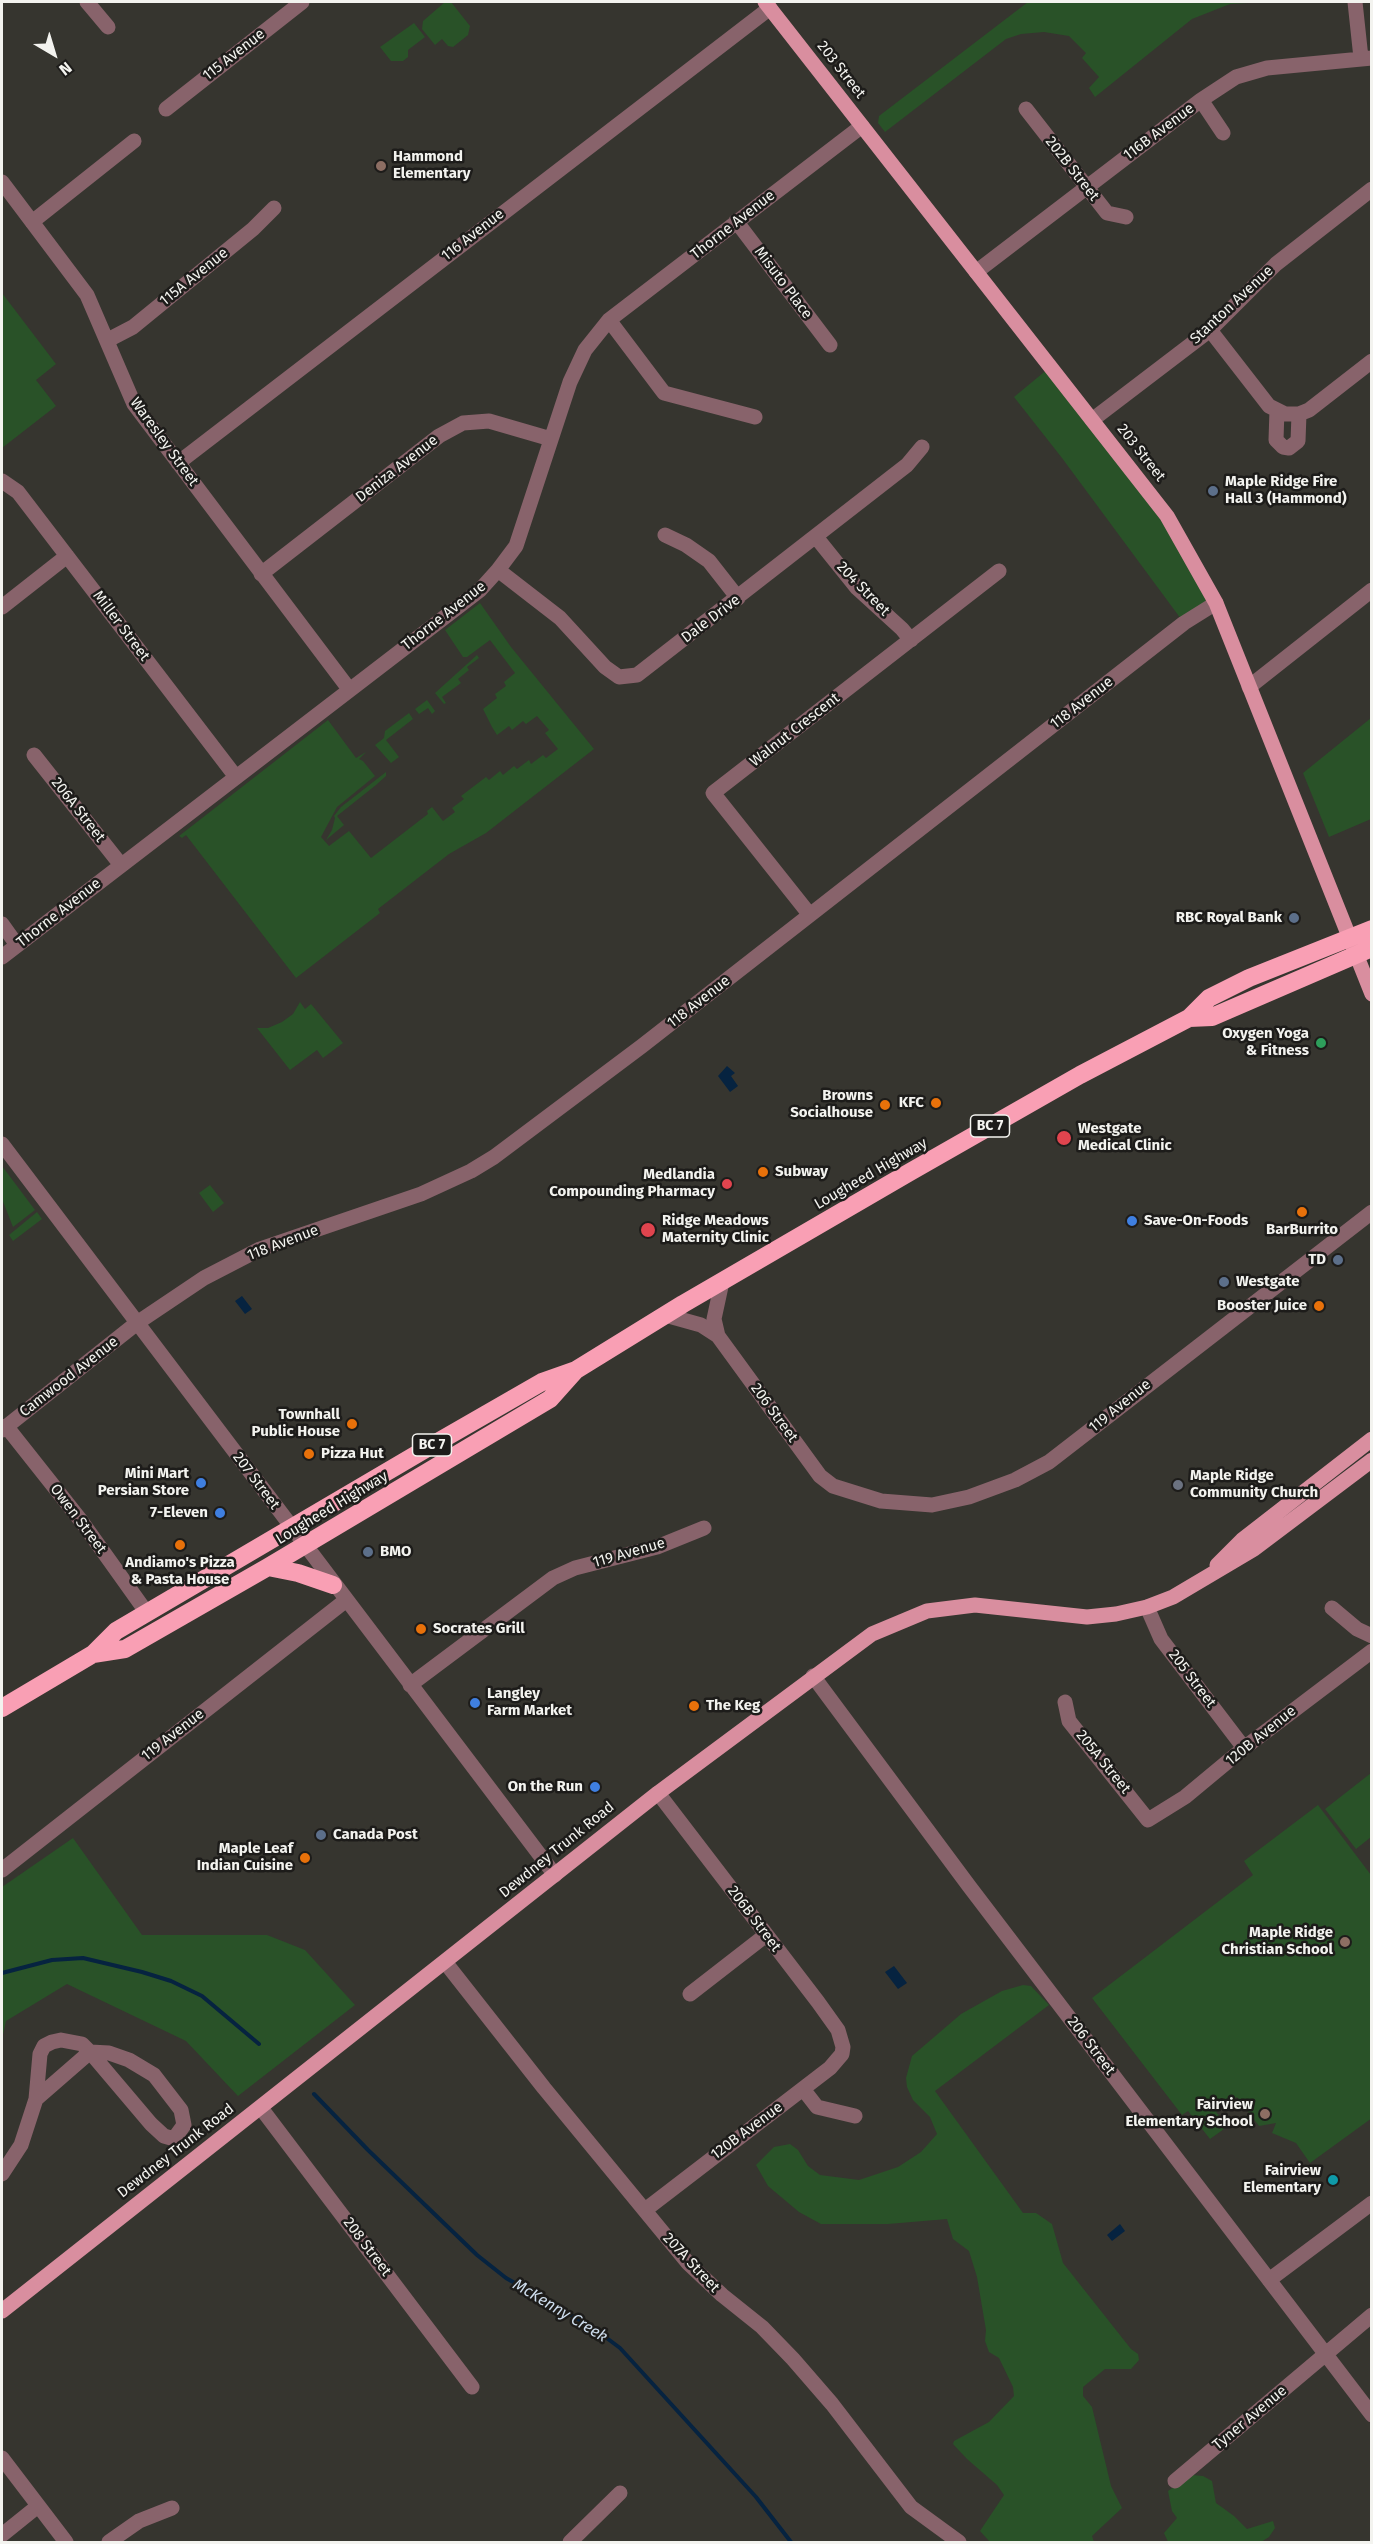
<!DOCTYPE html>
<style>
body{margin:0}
#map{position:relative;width:1373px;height:2544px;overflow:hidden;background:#36352f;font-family:"Fira Sans",sans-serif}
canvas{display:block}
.frame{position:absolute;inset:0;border:3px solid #f3f3ef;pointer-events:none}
.north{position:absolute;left:24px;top:24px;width:60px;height:60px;-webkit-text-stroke:4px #1d1c1a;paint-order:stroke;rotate:142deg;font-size:16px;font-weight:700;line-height:24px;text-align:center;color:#f3f3ef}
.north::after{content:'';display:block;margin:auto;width:21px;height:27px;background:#f3f3ef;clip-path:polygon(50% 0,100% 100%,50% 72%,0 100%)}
</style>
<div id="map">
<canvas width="1373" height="2544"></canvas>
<div class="frame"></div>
<div class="north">N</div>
</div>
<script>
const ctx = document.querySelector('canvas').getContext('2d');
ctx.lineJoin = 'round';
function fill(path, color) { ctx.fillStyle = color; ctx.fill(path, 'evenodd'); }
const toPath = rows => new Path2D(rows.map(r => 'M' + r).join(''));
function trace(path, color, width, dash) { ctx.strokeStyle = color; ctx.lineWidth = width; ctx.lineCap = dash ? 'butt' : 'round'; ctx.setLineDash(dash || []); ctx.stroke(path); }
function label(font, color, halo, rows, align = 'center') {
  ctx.font = font + ' "Fira Sans",sans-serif'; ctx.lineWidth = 5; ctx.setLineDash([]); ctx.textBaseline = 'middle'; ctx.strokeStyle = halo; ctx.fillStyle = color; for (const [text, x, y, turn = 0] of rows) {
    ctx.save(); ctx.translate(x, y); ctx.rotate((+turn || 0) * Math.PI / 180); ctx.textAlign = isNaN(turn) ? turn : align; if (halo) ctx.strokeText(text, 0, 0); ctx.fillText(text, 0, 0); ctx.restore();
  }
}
fill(toPath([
 [445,2,451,2,470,26,468,35,453,47,448,46,442,39,435,45,422,29,423,21],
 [1028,2,1265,2,1230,4,1192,19,1095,97,1089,88,1099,77,1082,58,1086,53,1069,36,1044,32,1021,34,1006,39,885,132,878,123,879,116],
 [414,23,425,37,408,50,408,57,403,61,391,61,380,47],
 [2,293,56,364,36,380,56,406,2,448],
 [1049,368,1167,516,1216,603,1184,623,1062,458,1014,397],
 [480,603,511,647,594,749,486,833,449,854,378,909,380,913,296,978,186,835,182,838,179,836,328,720,356,758,366,752,359,759,363,761,375,776,337,807,321,837,329,846,349,831,371,858,428,814,427,811,432,807,443,821,455,812,452,808,464,799,461,796,486,777,489,780,500,771,503,775,514,766,517,769,529,760,531,764,543,755,546,758,558,749,545,733,549,730,537,716,526,724,523,721,512,730,509,726,497,735,492,727,483,709,497,698,495,694,506,686,504,682,515,673,490,640,467,657,463,657,445,630],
 [477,655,479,658,467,667,469,670,458,679,461,683,442,697,446,703,444,704,435,693],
 [427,700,435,711,432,714,428,708,419,714,415,709],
 [409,713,413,719,386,740,399,757,391,763,375,745,384,738,385,731],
 [1371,718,1371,819,1329,837,1303,773],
 [386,772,386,776,376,785,337,816,344,825,326,840,332,830,335,818,334,816,341,807],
 [300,1002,305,1009,311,1004,343,1043,323,1058,317,1050,290,1070,257,1028,268,1028,282,1022,293,1014],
 [2,1166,35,1210,13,1227,2,1199],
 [210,1185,224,1203,213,1212,199,1193],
 [37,1212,42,1219,13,1241,9,1235],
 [1371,1773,1371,1837,1356,1849,1325,1809],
 [1318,1805,1371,1875,1372,2118,1310,2163,1296,2143,1272,2133,1276,2123,1259,2126,1237,2097,1216,2112,1221,2118,1218,2121,1224,2129,1210,2139,1188,2111,1182,2115,1092,1998,1253,1875,1244,1861],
 [73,1838,142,1935,267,1935,305,1950,355,2005,238,2096,186,2041,67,1984,6,2021,2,2039,2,1887],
 [1023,1985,1031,1986,1049,2005,935,2091,1023,2213,1036,2213,1052,2224,1063,2263,1131,2349,1138,2354,1139,2360,1131,2369,1105,2369,1083,2387,1083,2396,1092,2407,1111,2486,1122,2508,1092,2536,1094,2542,990,2542,980,2531,1004,2495,997,2485,967,2459,953,2444,954,2441,989,2422,1014,2396,1013,2387,999,2358,989,2352,985,2341,986,2330,977,2277,969,2251,953,2239,947,2219,888,2224,821,2224,799,2212,768,2186,756,2165,774,2147,790,2144,798,2150,808,2166,820,2175,859,2180,898,2167,921,2152,937,2134,930,2117,913,2100,907,2087,906,2078,912,2056,961,2014,1002,1991],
 [1192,2475,1203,2476,1212,2481,1216,2503,1234,2516,1247,2529,1273,2521,1275,2528,1269,2537,1261,2542,1168,2542,1164,2533,1177,2518,1172,2511,1168,2491]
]), '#295228');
fill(toPath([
 [727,1066,735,1073,731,1076,738,1086,730,1092,718,1076],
 [242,1296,252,1309,245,1314,235,1301],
 [894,1966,907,1983,898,1989,885,1972],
 [1120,2224,1125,2231,1112,2241,1107,2235]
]), '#062340');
trace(toPath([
 [2,1973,52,1960,83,1958,142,1972,171,1981,202,1996,259,2044],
 [314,2094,368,2150,477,2255,506,2278,592,2327,620,2348,756,2497,791,2542]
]), '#062340', 4);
trace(toPath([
 [87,2,108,27],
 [1355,2,1361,58],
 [1201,100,1223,133],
 [166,109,302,2],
 [1026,109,1107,213,1126,217],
 [2,182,87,295,134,404,349,689],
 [736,221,830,345],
 [32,222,134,141],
 [976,272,1201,100,1236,77,1267,68,1372,58],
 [609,320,664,393,755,417],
 [1210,330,1269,406,1285,414,1299,414,1309,410,1372,361],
 [108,340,133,327,253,229,274,208],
 [1277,410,1276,440,1283,447,1289,448,1298,441,1299,414],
 [1092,420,1210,330,1276,264,1372,189],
 [178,463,770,8],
 [2,481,18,492,236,777],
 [665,535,686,545,709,561,738,598],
 [816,537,857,588,902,629,911,640],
 [498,570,560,618,605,667,619,677,637,675,907,465,922,447],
 [261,574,439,436,463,423,489,421,551,439],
 [2,607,67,556],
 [1249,687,1372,590],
 [34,755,121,865],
 [810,915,713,793,999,571],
 [2,924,17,945],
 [2,957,480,590,498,570,516,546,570,382,585,350,609,320,862,126],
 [2,1144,555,1875],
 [665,1315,701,1325,718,1336,820,1476,833,1486,881,1501,932,1505,969,1497,1015,1480,1049,1462,1372,1212],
 [718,1336,714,1319,722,1282],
 [6,1426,82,1522,147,1613],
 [2,1430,137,1323,204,1278,260,1249,421,1194,471,1171,494,1157,642,1046,1184,623,1216,603],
 [1147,1607,1161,1639,1244,1748],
 [1332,1608,1357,1629,1372,1636],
 [813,1676,969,1886,1372,2415],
 [410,1685,553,1578,575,1568,657,1547,704,1528],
 [1065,1702,1069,1721,1148,1820,1185,1797,1244,1748,1372,1651],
 [2,1870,345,1601],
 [445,1962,544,2088,688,2263,722,2295,762,2327,793,2359,832,2404,911,2507,959,2542],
 [690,1994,766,1935],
 [803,2089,817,2107,855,2116],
 [261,2108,472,2387],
 [2,2174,21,2145,36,2099,40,2054,44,2046,52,2042,61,2040,82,2044,90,2052,151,2124,164,2136,171,2138,176,2136,184,2125,181,2110,154,2075,129,2060,109,2053,90,2052,36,2099],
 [645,2210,830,2068,842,2054,843,2047,838,2030,818,2002,658,1793],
 [1269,2280,1372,2203],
 [2,2458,66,2542],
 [1175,2481,1372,2315],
 [2,2535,38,2506],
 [109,2542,139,2521,172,2508],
 [570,2542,620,2493]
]), '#88636b', 15);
trace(toPath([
 [765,2,1167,516,1216,603,1372,994],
 [1217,1565,1242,1540,1372,1439],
 [2,2311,658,1793,872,1634,927,1611,975,1605,1087,1617,1116,1614,1147,1607,1173,1597,1254,1549,1372,1460]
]), '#d98e9f', 15);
trace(toPath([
 [1189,1018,1212,1017,1372,948],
 [268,1567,298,1573,333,1585],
 [93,1654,125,1649,268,1567,550,1399,575,1371],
 [2,1708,93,1654,116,1631,429,1447,542,1382,576,1370,683,1304,910,1172,1080,1075,1189,1018,1209,998,1249,978,1372,929]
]), '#f99fb4', 18);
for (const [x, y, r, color] of [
 [381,166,6,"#8d6e63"],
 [1213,491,6,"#5c6f8a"],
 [1294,918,6,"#5c6f8a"],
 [1321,1043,6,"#2e9e5b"],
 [936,1103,6,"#e8710a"],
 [885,1105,6,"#e8710a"],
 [1064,1138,8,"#e0444e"],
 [763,1172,6,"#e8710a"],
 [727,1184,6,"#e0444e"],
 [1302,1212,6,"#e8710a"],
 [1132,1221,6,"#3f7fe0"],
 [648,1230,8,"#e0444e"],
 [1338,1260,6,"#5c6f8a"],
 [1224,1282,6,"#5c6f8a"],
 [1319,1306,6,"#e8710a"],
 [352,1424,6,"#e8710a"],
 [309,1454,6,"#e8710a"],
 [201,1483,6,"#3f7fe0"],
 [1178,1485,6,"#6b7280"],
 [220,1513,6,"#3f7fe0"],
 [180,1545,6,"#e8710a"],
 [368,1552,6,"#5c6f8a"],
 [421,1629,6,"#e8710a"],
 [475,1703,6,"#3f7fe0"],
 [694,1706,6,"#e8710a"],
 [595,1787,6,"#3f7fe0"],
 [321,1835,6,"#5c6f8a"],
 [305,1858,6,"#e8710a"],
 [1345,1942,6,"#8d6e63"],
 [1265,2114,6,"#8d6e63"],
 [1333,2180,6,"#0f9aa8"]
]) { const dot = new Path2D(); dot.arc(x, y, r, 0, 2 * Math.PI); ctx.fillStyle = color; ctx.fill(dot); trace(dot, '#1d1c1a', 2); }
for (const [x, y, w] of [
 [990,1126,39],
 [432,1445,39]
]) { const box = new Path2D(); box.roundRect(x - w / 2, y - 11, w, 22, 4.5); ctx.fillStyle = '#1d1c1a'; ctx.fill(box); trace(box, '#f3f3ef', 1.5); }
label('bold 14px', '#f3f3ef', null, [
 ["BC 7",990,1126],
 ["BC 7",432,1445]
]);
label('15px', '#f3f3ef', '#1d1c1a', [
 ["115 Avenue",234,55,-38],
 ["203 Street",841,70,52],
 ["116B Avenue",1159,132,-37],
 ["202B Street",1072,169,52],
 ["Thorne Avenue",733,225,-38],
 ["116 Avenue",473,235,-38],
 ["115A Avenue",194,277,-39],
 ["Misuto Place",783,283,53],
 ["Stanton Avenue",1232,305,-43],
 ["Waresley Street",164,442,54],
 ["203 Street",1141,453,52],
 ["Deniza Avenue",397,469,-38],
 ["204 Street",863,589,46],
 ["Thorne Avenue",444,616,-38],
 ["Dale Drive",711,619,-37],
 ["Miller Street",121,626,53],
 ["118 Avenue",1082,703,-38],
 ["Walnut Crescent",795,730,-38],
 ["206A Street",78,810,52],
 ["Thorne Avenue",59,913,-38],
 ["118 Avenue",699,1002,-38],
 ["Lougheed Highway",871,1174,-30],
 ["118 Avenue",283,1243,-21],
 ["Camwood Avenue",69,1377,-38],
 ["119 Avenue",1120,1406,-39],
 ["206 Street",774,1413,54],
 ["207 Street",256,1481,53],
 ["Lougheed Highway",332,1508,-31],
 ["Owen Street",78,1519,53],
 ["119 Avenue",629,1553,-16],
 ["205 Street",1192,1679,53],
 ["119 Avenue",173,1735,-38],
 ["120B Avenue",1261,1736,-39],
 ["205A Street",1103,1762,51],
 ["Dewdney Trunk Road",557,1850,-39],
 ["206B Street",754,1919,53],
 ["206 Street",1091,2046,53],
 ["120B Avenue",747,2131,-37],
 ["Dewdney Trunk Road",176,2151,-38],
 ["208 Street",367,2247,53],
 ["207A Street",691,2263,47],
 ["Tyner Avenue",1250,2418,-40]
]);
label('bold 15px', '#f3f3ef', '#1d1c1a', [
 ["Hammond",393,157,"left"],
 ["Elementary",393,174,"left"],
 ["Maple Ridge Fire",1225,482,"left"],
 ["Hall 3 (Hammond)",1225,499,"left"],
 ["RBC Royal Bank",1282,918],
 ["Oxygen Yoga",1309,1034],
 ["& Fitness",1309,1051],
 ["Browns",873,1096],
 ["Socialhouse",873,1113],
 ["KFC",924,1103],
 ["Westgate",1078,1129,"left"],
 ["Medical Clinic",1078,1146,"left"],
 ["Subway",775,1172,"left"],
 ["Medlandia",715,1175],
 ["Compounding Pharmacy",715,1192],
 ["Ridge Meadows",662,1221,"left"],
 ["Maternity Clinic",662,1238,"left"],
 ["Save-On-Foods",1144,1221,"left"],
 ["BarBurrito",1302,1230,"center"],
 ["TD",1326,1260],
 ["Westgate",1236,1282,"left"],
 ["Booster Juice",1307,1306],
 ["Townhall",340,1415],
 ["Public House",340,1432],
 ["Pizza Hut",321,1454,"left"],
 ["Mini Mart",189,1474],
 ["Persian Store",189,1491],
 ["Maple Ridge",1190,1476,"left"],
 ["Community Church",1190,1493,"left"],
 ["7-Eleven",208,1513],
 ["BMO",380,1552,"left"],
 ["Andiamo's Pizza",180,1563,"center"],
 ["& Pasta House",180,1580,"center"],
 ["Socrates Grill",433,1629,"left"],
 ["Langley",487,1694,"left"],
 ["Farm Market",487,1711,"left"],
 ["The Keg",706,1706,"left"],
 ["On the Run",583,1787],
 ["Canada Post",333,1835,"left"],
 ["Maple Leaf",293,1849],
 ["Indian Cuisine",293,1866],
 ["Maple Ridge",1333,1933],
 ["Christian School",1333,1950],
 ["Fairview",1253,2105],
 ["Elementary School",1253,2122],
 ["Fairview",1321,2171],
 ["Elementary",1321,2188]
], 'right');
label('italic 16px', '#cedded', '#1d1c1a', [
 ["McKenny Creek",560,2311,31]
]);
</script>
